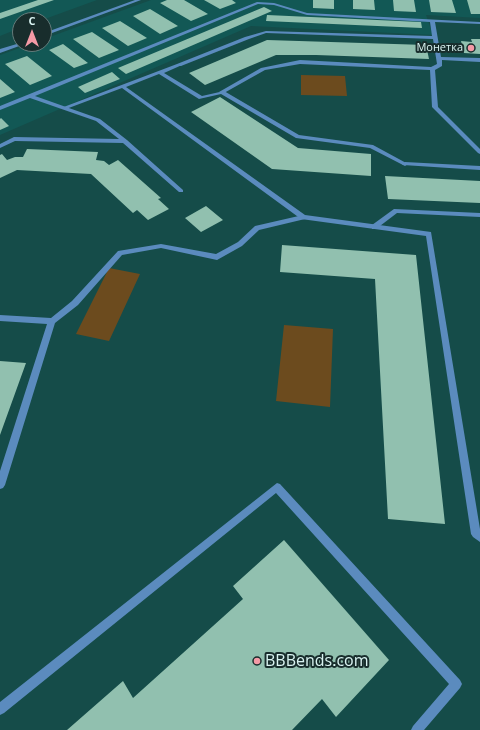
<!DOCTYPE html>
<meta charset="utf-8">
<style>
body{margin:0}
#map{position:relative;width:480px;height:730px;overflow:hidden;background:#154c49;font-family:"Open Sans",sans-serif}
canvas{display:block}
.north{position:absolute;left:12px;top:12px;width:40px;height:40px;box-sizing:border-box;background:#182d2c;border:1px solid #657c7b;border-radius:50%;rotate:0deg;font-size:11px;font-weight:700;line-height:16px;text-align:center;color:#d9f3f1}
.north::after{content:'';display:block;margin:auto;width:14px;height:18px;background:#f49aa6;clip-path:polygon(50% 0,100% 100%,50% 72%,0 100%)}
</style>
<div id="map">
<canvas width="480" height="730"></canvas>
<div class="north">С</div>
</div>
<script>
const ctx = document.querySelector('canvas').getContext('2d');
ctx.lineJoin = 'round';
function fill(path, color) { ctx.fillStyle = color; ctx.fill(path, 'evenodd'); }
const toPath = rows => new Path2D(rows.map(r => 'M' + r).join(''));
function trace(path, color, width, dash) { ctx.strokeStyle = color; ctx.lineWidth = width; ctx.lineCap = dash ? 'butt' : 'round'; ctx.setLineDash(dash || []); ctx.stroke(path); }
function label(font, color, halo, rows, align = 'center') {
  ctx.font = font + ' "Open Sans",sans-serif'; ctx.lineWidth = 4; ctx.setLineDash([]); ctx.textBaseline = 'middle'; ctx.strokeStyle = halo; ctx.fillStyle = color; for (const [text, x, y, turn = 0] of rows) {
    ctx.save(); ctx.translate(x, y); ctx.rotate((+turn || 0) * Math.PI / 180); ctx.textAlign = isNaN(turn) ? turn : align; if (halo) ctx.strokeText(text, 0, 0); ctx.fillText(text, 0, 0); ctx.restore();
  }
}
fill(toPath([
 [0,0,97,0,42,20,20,20,20,28,0,36],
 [151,0,480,0,480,18,426,15,433,35,251,26,0,135,0,55,31,44,44,44,44,39]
]), '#125855');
fill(toPath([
 [301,75,345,76,347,96,301,95],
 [109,268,140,274,109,341,76,334],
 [284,325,333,329,330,407,276,401]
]), '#6c4b1e');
fill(toPath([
 [38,0,54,0,0,19,0,13],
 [167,0,184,0,208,14,191,21,160,3],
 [204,0,232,0,236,3,220,9],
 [313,0,334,0,334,9,313,8],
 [353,0,374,0,375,10,353,9],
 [393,0,414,0,416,12,394,11],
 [429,0,452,0,456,13,431,12],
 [467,0,480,0,480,14,471,14],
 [264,7,272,11,126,74,118,68],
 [150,9,178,26,160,34,133,16],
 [267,15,421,22,422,28,266,21],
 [120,21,147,38,128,46,102,28],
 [92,32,119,50,99,58,73,39],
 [471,39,480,39,480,54,464,53,461,41,472,42],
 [267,40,426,45,429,59,316,55,276,55,205,85,189,73],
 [63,44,88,63,74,68,49,50],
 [27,56,52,76,30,85,5,64],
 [112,72,120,79,85,93,78,87],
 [0,79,15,92,0,98],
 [220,97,298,148,371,154,371,176,272,169,191,112],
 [1,118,9,126,0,130,0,119],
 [27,149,98,152,96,160,104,161,109,165,118,160,161,198,158,199,169,209,148,220,137,210,133,213,91,174,17,170,0,178,0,155,2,154,7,160,15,157,23,157],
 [385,176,480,181,480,203,388,199],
 [206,206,223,220,201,232,185,218],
 [282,245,416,255,445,524,388,519,375,279,280,272],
 [0,361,26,363,0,435],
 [284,540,389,660,336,717,322,699,292,730,67,730,123,681,133,698,243,599,233,586]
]), '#91c0af');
fill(toPath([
 [257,2,274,3,307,13,480,22,480,24,435,22,441,57,480,58,480,62,442,60,442,66,435,70,438,107,480,149,480,154,478,153,432,107,430,70,300,64,265,70,224,93,219,92,261,68,300,60,431,67,437,64,433,39,266,33,249,39,181,66,177,66,177,64,245,37,266,31,432,36,430,22,307,15,274,5,258,4,35,96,100,119,127,140,183,190,183,192,179,192,123,143,15,141,0,148,0,144,14,137,119,139,96,121,30,98,0,110,0,106,257,2],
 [405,162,480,166,480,170,403,165,402,164,405,162],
 [394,209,480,213,480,217,397,213,376,229,372,229,372,225,394,209],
 [303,215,305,215,305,219,259,230,242,246,217,260,161,248,122,255,78,305,55,323,5,485,3,488,0,489,0,471,47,324,0,321,0,315,51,318,72,301,118,251,161,244,216,254,238,242,255,226,303,215],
 [277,483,280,484,460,680,462,684,460,688,424,730,411,730,413,726,449,684,276,493,4,713,0,715,0,702,277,483]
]), '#5b8bbe');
fill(toPath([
 [135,0,141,0,44,36,44,33,135,0],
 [20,43,20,44,22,44,22,45,0,53,0,49,20,43],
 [177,64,182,65,164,73,202,96,224,91,299,135,373,145,408,164,405,166,403,165,370,148,296,138,221,94,199,99,159,74,126,87,305,215,431,232,480,529,480,542,473,537,471,534,426,236,301,219,122,88,66,109,61,108,177,64]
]), '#5b8bbe');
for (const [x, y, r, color] of [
 [471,48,4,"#f49aa6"],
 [257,661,4,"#f49aa6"]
]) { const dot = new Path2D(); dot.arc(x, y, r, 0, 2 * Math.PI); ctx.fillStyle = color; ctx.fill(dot); trace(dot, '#182d2c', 1.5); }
label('11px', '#d9f3f1', '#182d2c', [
 ["Монетка",463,48]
], 'right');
label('16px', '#d9f3f1', '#182d2c', [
 ["BBBends.com",265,661]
], 'left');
</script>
